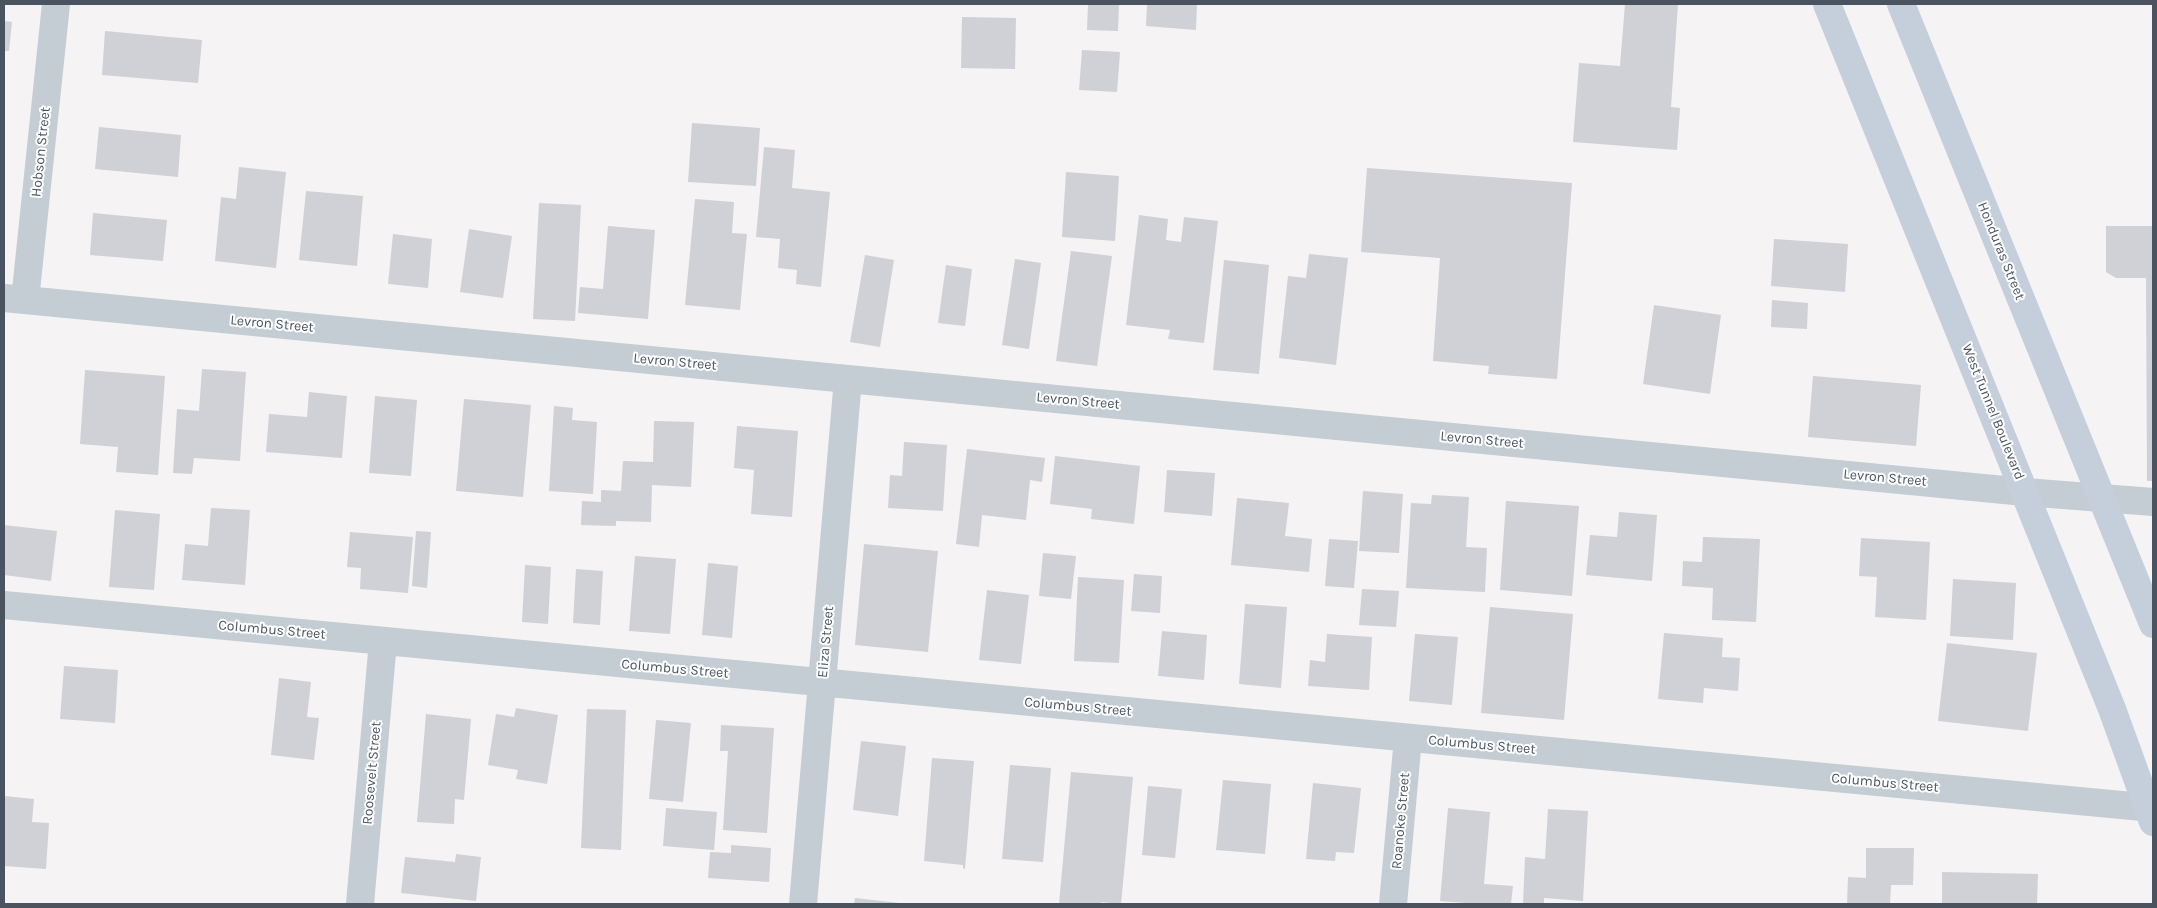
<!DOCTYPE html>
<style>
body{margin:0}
#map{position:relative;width:2157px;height:908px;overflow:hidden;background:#f5f3f3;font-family:Karla,sans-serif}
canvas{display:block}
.frame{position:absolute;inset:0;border:5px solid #4a5461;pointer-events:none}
</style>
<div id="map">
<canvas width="2157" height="908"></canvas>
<div class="frame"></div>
</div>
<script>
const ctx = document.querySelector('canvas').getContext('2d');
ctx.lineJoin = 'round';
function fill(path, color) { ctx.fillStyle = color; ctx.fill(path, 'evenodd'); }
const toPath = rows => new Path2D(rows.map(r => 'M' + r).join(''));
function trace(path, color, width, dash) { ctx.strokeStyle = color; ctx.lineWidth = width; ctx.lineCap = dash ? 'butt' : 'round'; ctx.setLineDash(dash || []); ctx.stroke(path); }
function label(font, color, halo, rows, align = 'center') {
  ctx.font = font + ' Karla,sans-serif'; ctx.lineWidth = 4; ctx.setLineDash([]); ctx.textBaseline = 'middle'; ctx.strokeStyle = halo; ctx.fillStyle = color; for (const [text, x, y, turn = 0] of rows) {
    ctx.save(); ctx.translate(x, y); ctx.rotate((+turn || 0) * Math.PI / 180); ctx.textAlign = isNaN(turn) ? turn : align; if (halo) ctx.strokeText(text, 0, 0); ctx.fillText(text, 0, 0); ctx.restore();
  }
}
fill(toPath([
 [1088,4,1119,4,1118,31,1087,30],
 [1147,4,1197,4,1196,30,1146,26],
 [1625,4,1678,4,1671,107,1680,108,1677,150,1573,142,1579,63,1620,66],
 [962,17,1016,18,1015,69,961,68],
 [4,21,12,22,9,51,4,51],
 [105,31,202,40,198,83,102,75],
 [1082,50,1120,52,1117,92,1079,90],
 [692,123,760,128,756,186,688,182],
 [99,127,181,135,178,177,95,169],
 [764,147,795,150,792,188,830,192,821,287,796,284,797,270,778,268,780,239,756,237],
 [239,167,286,172,276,268,215,261,221,197,236,199],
 [1367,168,1572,183,1557,379,1488,374,1489,366,1433,361,1440,258,1361,252],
 [1066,172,1119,176,1115,241,1062,237],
 [306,191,363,196,357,266,299,260],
 [695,199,734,202,732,233,747,234,740,310,685,305],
 [539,203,581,205,575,321,533,319],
 [93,213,167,220,163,261,90,255],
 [1139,215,1168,219,1166,240,1181,242,1184,217,1218,221,1204,343,1168,339,1170,330,1126,325],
 [608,226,655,230,648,319,578,313,580,287,603,289],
 [2106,226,2153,226,2153,481,2147,481,2146,278,2116,278,2106,272],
 [469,229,512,236,503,298,460,292],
 [393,234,432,239,428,288,388,284],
 [1774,239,1848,244,1845,292,1771,286],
 [1071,251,1112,256,1097,366,1056,361],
 [1309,254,1348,258,1336,365,1279,358,1288,276,1306,278],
 [865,255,894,260,880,347,850,342],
 [1015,259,1041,263,1029,349,1002,345],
 [1224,260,1269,265,1259,374,1213,370],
 [946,265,972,269,965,326,938,323],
 [1772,300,1808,303,1807,329,1771,327],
 [1654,305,1721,315,1710,394,1643,384],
 [202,369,246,372,240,461,194,458,192,474,173,473,177,409,199,411],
 [85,370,165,376,158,475,116,472,118,447,80,444],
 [1813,376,1921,385,1916,446,1808,437],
 [309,392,347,396,342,458,266,452,269,414,307,417],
 [375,396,417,400,411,476,369,473],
 [464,399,531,405,523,497,456,491],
 [554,406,573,408,572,420,597,422,593,494,549,491],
 [654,421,694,422,691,487,652,485,651,522,616,521,616,526,581,525,582,501,601,502,601,490,621,491,623,461,653,462],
 [737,426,798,431,792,517,751,514,754,470,734,468],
 [904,442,947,445,943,511,888,508,890,475,902,476],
 [967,449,1045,458,1042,482,1030,480,1026,520,982,515,979,547,956,544],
 [1055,456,1140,466,1134,524,1091,519,1092,509,1050,504],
 [1167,470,1215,473,1212,516,1164,512],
 [1363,491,1403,494,1399,553,1359,551],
 [1432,495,1469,497,1466,547,1487,548,1485,592,1406,588,1411,503,1431,504],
 [1237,498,1289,503,1285,536,1312,539,1309,572,1231,565],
 [1506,501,1579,506,1572,596,1500,590],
 [211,508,250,510,245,585,182,580,185,544,208,546],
 [115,510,160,514,154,590,109,587],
 [1619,512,1657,515,1652,581,1586,575,1590,535,1617,537],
 [4,525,57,531,51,581,4,575],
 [416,531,431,532,427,588,412,586],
 [350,532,413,537,408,593,360,589,361,568,347,567],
 [1703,537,1760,539,1756,622,1712,620,1713,588,1682,586,1683,561,1702,562],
 [1861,538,1930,542,1926,620,1875,617,1877,577,1859,576],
 [1329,539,1358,541,1354,588,1325,586],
 [864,544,938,551,928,652,855,645],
 [1043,553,1076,556,1071,599,1039,596],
 [635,556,676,559,670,634,629,631],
 [708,563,738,566,732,638,702,635],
 [525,565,551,567,548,624,522,622],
 [576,569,603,571,600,625,573,623],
 [1134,574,1162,576,1160,613,1131,611],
 [1078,577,1124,580,1119,663,1074,661],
 [1953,579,2016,583,2013,640,1950,636],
 [1362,589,1399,591,1396,627,1359,625],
 [987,590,1029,595,1021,664,979,660],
 [1245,604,1287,607,1281,688,1239,684],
 [1490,607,1573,614,1564,720,1481,713],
 [1162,631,1207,635,1204,680,1158,676],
 [1664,633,1723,638,1722,657,1740,658,1738,691,1704,688,1703,703,1658,699],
 [1327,634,1372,637,1369,690,1308,686,1310,660,1325,662],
 [1415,634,1458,637,1452,705,1409,701],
 [1947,643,2037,653,2028,731,1938,721],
 [64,666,118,670,115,723,60,719],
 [279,678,311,682,307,717,319,718,314,760,271,755],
 [516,708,558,715,547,784,516,779,518,770,488,765,496,714,514,717],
 [587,709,626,710,621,850,581,848],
 [426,714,471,719,464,800,455,799,454,824,417,822],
 [656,720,691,723,683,802,649,799],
 [721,725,774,728,767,833,723,830,728,751,720,751],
 [861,741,906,746,898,816,853,810],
 [932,758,974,761,965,869,963,868,963,865,924,861],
 [1010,765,1051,768,1043,862,1002,859],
 [1071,772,1133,777,1121,904,1101,902,1101,904,1059,904],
 [1223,780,1271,784,1265,854,1216,850],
 [1313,783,1361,788,1354,853,1336,852,1335,861,1306,859],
 [1148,786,1182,789,1175,858,1142,855],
 [4,796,34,799,32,822,49,823,46,869,4,866],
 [666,808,717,812,714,850,663,846],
 [1448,808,1490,812,1484,884,1513,886,1511,904,1478,904,1440,901],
 [1548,809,1588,811,1583,901,1544,898,1544,904,1523,904,1525,857,1545,859],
 [731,845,771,848,769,882,708,878,710,852,731,853],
 [1866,848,1914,848,1913,885,1891,885,1890,904,1847,904,1848,877,1866,878],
 [456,854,481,857,476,901,401,893,405,857,455,862],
 [1942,872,2038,874,2037,904,1942,904],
 [855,898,900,903,900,904,854,904]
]), '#cfd1d7');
trace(toPath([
 [4,298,2025,492,2153,502],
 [25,300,56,4],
 [4,605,2153,808],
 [360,904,383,641],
 [803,904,848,379],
 [1393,904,1408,738]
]), '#c4ccd4', 28);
trace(toPath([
 [1827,4,2112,709,2153,822],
 [1901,4,2153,624]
]), '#c5cedb', 28);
label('14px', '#4a5461', '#fff', [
 ["Hobson Street",41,152,-84],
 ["Honduras Street",2001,251,68],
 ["Levron Street",272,324,5],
 ["Levron Street",675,362,5],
 ["Levron Street",1078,401,5],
 ["West Tunnel Boulevard",1993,412,68],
 ["Levron Street",1482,440,5],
 ["Levron Street",1885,478,5],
 ["Columbus Street",272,630,5],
 ["Eliza Street",826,642,-85],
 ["Columbus Street",675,669,5],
 ["Columbus Street",1078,707,5],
 ["Columbus Street",1482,745,5],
 ["Roosevelt Street",372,773,-85],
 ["Columbus Street",1885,783,5],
 ["Roanoke Street",1401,821,-85]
]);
</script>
